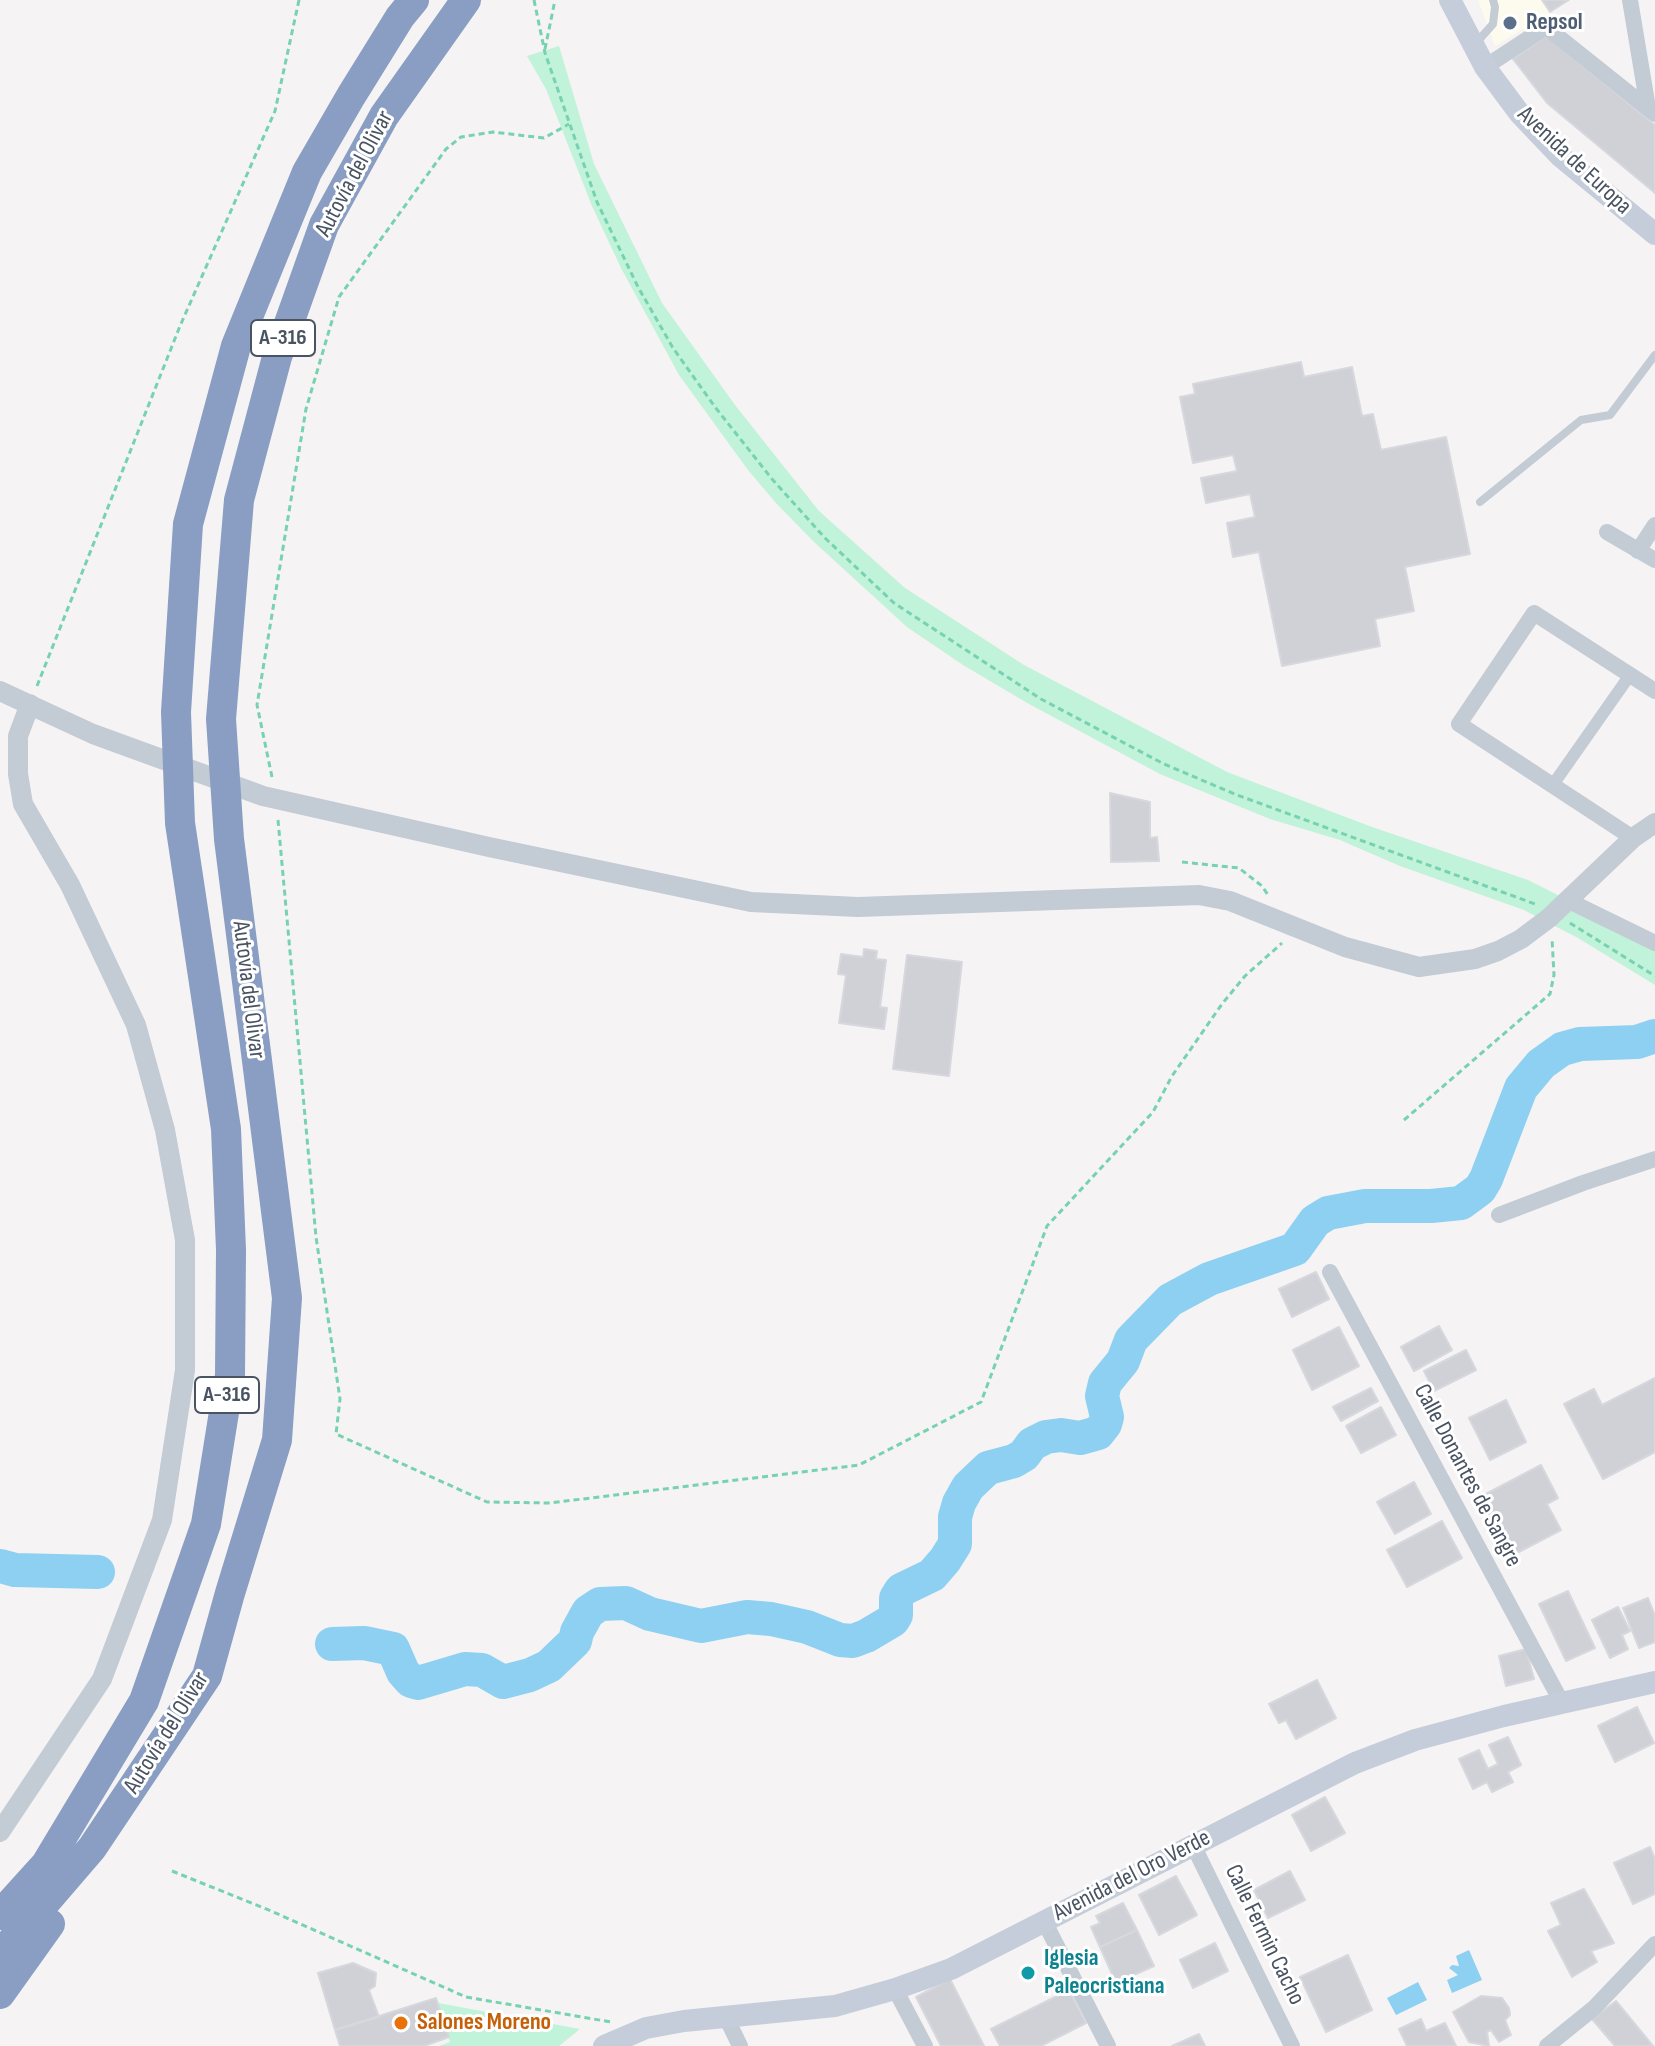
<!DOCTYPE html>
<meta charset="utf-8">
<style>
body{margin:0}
canvas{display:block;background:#f5f3f3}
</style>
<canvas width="1655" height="2046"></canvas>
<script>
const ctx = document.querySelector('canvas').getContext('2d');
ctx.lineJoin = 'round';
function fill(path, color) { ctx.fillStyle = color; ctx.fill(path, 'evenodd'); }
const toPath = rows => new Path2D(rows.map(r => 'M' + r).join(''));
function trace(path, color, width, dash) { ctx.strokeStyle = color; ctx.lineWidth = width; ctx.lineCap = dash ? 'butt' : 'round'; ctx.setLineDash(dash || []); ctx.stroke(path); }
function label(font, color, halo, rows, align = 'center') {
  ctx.font = font + ' "Sofia Sans Condensed",sans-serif'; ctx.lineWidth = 6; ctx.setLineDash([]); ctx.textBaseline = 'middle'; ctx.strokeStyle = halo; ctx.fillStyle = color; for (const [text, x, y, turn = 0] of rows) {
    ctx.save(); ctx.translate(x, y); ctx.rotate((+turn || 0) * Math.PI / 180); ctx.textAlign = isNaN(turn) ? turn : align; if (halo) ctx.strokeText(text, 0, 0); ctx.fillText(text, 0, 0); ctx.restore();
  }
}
fill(toPath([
 [1478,0,1572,0,1495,46]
]), '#fdfbee');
fill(toPath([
 [559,46,594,164,662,303,735,405,819,511,905,588,1024,665,1227,772,1372,827,1528,880,1619,926,1655,951,1655,985,1578,938,1524,910,1400,866,1340,840,1270,819,1160,774,1029,704,963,665,907,627,813,541,776,503,748,470,679,375,621,268,592,206,546,89,527,56],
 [438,2003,580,2029,559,2046,439,2046,450,2042]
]), '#c1f2da');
fill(toPath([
 [1469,1950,1482,1980,1452,1993,1447,1980,1458,1975,1449,1968,1452,1965,1459,1966,1456,1956],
 [1418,1982,1427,2000,1396,2015,1387,1998]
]), '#8dd0f1');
trace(toPath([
 [0,1566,15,1570,98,1572],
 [332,1644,364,1643,393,1649,403,1672,411,1681,418,1683,465,1669,482,1670,503,1682,530,1675,549,1666,575,1641,577,1632,588,1612,600,1604,626,1603,650,1614,701,1626,747,1617,771,1619,807,1627,840,1640,853,1641,866,1636,893,1620,896,1615,896,1598,901,1590,932,1575,945,1560,955,1544,955,1517,959,1503,968,1487,988,1468,1014,1461,1024,1455,1032,1444,1046,1437,1061,1435,1080,1438,1098,1433,1105,1424,1107,1417,1102,1396,1105,1383,1123,1361,1131,1340,1170,1300,1209,1279,1295,1249,1315,1221,1328,1213,1365,1206,1431,1206,1461,1203,1480,1189,1486,1179,1521,1088,1541,1064,1562,1049,1580,1044,1637,1042,1655,1036]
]), '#8dd0f1', 34);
const building = toPath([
 [1542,0,1569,0,1550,12,1542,0],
 [1546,36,1655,125,1655,193,1547,103,1513,59,1546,36],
 [1301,362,1304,377,1352,367,1362,416,1373,414,1381,450,1446,437,1470,554,1405,567,1414,611,1375,619,1380,646,1282,666,1259,552,1233,557,1227,523,1255,517,1250,494,1206,503,1201,478,1237,471,1233,455,1193,463,1180,397,1195,394,1193,384,1301,362],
 [1110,793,1150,802,1150,838,1157,837,1159,861,1111,862,1110,793],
 [864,949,877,951,876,959,886,960,880,1007,887,1008,884,1029,839,1023,846,975,838,974,841,954,863,957,864,949],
 [907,955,962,962,949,1076,893,1069,907,955],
 [1316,1272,1329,1299,1292,1317,1279,1289,1316,1272],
 [1439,1326,1452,1350,1414,1371,1401,1347,1439,1326],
 [1339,1327,1359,1366,1312,1390,1293,1350,1339,1327],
 [1466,1350,1476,1370,1434,1391,1424,1371,1466,1350],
 [1655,1378,1655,1452,1603,1479,1564,1404,1594,1389,1602,1405,1655,1378],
 [1371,1388,1378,1401,1341,1421,1333,1407,1371,1388],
 [1506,1400,1526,1442,1490,1460,1469,1418,1506,1400],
 [1381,1407,1396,1435,1361,1453,1346,1426,1381,1407],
 [1541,1465,1558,1498,1547,1504,1561,1530,1511,1556,1480,1497,1541,1465],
 [1414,1482,1431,1514,1395,1534,1377,1502,1414,1482],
 [1442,1521,1462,1558,1407,1587,1387,1550,1442,1521],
 [1568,1591,1595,1648,1566,1661,1539,1604,1568,1591],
 [1648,1598,1655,1616,1655,1642,1639,1648,1623,1608,1648,1598],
 [1618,1607,1630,1631,1622,1635,1628,1649,1610,1658,1592,1620,1618,1607],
 [1526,1649,1534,1679,1506,1686,1499,1656,1526,1649],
 [1317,1680,1336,1718,1296,1739,1286,1720,1279,1723,1269,1704,1317,1680],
 [1637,1707,1654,1743,1615,1762,1598,1726,1637,1707],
 [1508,1737,1521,1765,1508,1772,1513,1782,1492,1792,1487,1782,1473,1789,1459,1759,1479,1750,1488,1769,1498,1764,1489,1745,1508,1737],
 [1325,1797,1345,1833,1311,1851,1292,1815,1325,1797],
 [1650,1847,1655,1859,1655,1894,1633,1904,1614,1863,1650,1847],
 [1290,1871,1305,1900,1268,1918,1254,1890,1290,1871],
 [1176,1876,1197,1915,1159,1935,1139,1895,1176,1876],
 [1584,1889,1614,1943,1591,1951,1597,1962,1572,1977,1548,1931,1561,1925,1551,1903,1584,1889],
 [1123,1903,1137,1930,1100,1947,1091,1927,1100,1923,1096,1916,1123,1903],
 [1137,1930,1154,1966,1116,1983,1100,1947,1137,1930],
 [1215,1943,1228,1971,1193,1988,1180,1960,1215,1943],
 [1348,1955,1372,2010,1326,2032,1300,1977,1348,1955],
 [353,1963,376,1973,375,1986,369,1990,379,2017,335,2030,318,1973,353,1963],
 [950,1979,984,2046,941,2046,916,1997,950,1979],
 [1069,1990,1086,2023,1041,2046,1000,2046,991,2029,1069,1990],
 [1481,1996,1502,1998,1509,2008,1510,2015,1505,2020,1511,2035,1499,2042,1491,2030,1487,2032,1489,2046,1469,2042,1453,2012,1481,1996],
 [436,1998,449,2037,424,2046,340,2046,335,2030,436,1998],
 [1616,2001,1653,2046,1615,2046,1592,2019,1616,2001],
 [1421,2019,1426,2031,1445,2023,1456,2046,1407,2046,1399,2029,1421,2019],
 [1199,2034,1205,2046,1172,2046,1199,2034]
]);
fill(building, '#cfd1d7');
trace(building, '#d6d8de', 2);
trace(toPath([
 [534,0,545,53,597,202,638,287,673,348,715,407,772,479,825,538,894,603,1041,699,1164,764,1237,795,1535,904],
 [545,49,555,0],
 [37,686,180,326,275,111,299,0],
 [272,777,257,705,306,409,339,297,446,149,461,137,493,132,544,138,569,124],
 [278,820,316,1237,340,1399,336,1434,487,1502,550,1503,859,1465,981,1402,1047,1226,1153,1112,1172,1076,1222,1004,1245,976,1282,943],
 [1182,862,1239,868,1262,886,1268,895],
 [1570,923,1655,976],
 [1404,1120,1550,994,1554,975,1552,938],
 [172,1871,271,1911,466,1997,611,2022]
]), '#77d2b0', 3, [6, 4]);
trace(toPath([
 [1476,43,1493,24,1495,7,1493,0],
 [1480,502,1581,420,1610,415,1655,355]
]), '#c3cbd4', 8);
trace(toPath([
 [1552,786,1630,675]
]), '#c3cbd4', 12);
trace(toPath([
 [1630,0,1648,108],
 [1485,67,1546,27,1655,114],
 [1607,532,1655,560],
 [1638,551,1655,525],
 [1633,838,1459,724,1534,613,1655,691],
 [1567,900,1655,943],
 [1499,1215,1583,1183,1655,1159],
 [1330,1272,1562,1703],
 [1193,1845,1292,2046],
 [1044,1921,1108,2046],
 [895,1989,925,2046],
 [726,2017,740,2046],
 [1547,2046,1594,2008,1655,1944]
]), '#c3cbd4', 16);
trace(toPath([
 [0,691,93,734,263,796,489,847,751,902,858,907,1199,895,1230,901,1345,947,1419,967,1475,959,1498,951,1521,939,1549,918,1633,838,1655,823],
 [0,1832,102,1679,162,1520,185,1370,185,1240,165,1130,136,1025,70,885,23,804,18,774,18,736,30,704]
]), '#c3cbd4', 20);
trace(toPath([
 [1450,0,1485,67,1520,114,1560,156,1655,234],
 [604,2046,646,2028,684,2021,835,2006,895,1989,951,1969,1355,1763,1415,1740,1504,1716,1655,1682]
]), '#c5cddb', 22);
trace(toPath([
 [0,1915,46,1864,144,1701,206,1524,230,1375,231,1250,226,1129,180,823,176,712,188,524,236,346,307,172,351,96,400,17,414,0],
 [0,1955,92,1848,207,1676,230,1593,277,1440,287,1298,229,839,221,719,239,500,277,357,324,225,384,116,466,0],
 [0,1994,50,1924]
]), '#899ec2', 30);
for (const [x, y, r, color] of [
 [1510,23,8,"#5c6f8a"],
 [1028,1973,8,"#0f9aa8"],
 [401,2023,8,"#e8710a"]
]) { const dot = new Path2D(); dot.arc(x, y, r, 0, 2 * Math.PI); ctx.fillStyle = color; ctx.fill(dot); trace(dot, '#fff', 3); }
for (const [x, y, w] of [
 [283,338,64],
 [227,1395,64]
]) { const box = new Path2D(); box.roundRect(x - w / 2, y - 18, w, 36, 6); ctx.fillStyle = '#fff'; ctx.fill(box); trace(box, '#495361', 2); }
label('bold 22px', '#495361', null, [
 ["A-316",283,338],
 ["A-316",227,1395]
]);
label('bold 24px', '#4e5e75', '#fff', [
 ["Repsol",1526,23]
], 'left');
label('24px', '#495361', '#fff', [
 ["Avenida de Europa",1574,161,43],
 ["Autovía del Olivar",355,174,-62],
 ["Autovía del Olivar",248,990,83],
 ["Calle Donantes de Sangre",1467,1476,62],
 ["Autovía del Olivar",167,1733,-58],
 ["Avenida del Oro Verde",1132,1876,-27],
 ["Calle Fermin Cacho",1264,1935,64]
]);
label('bold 24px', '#0d838f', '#fff', [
 ["Iglesia",1044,1959],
 ["Paleocristiana",1044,1987]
], 'left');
label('bold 24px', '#c56008', '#fff', [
 ["Salones Moreno",417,2023]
], 'left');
</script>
